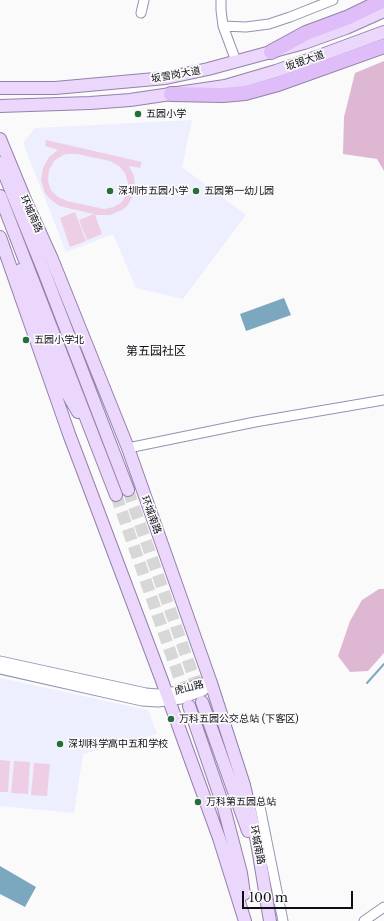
<!DOCTYPE html>
<meta charset="utf-8">
<style>
body{margin:0}
#map{position:relative;width:384px;height:921px;overflow:hidden;background:#fafafa;font-family:"Libre Baskerville",serif}
canvas{display:block}
.scale{position:absolute;left:242px;top:891px;width:111px;height:18px;box-sizing:border-box;border:2px solid #0e0e18;border-top:0;padding-left:5px;font-size:12px;line-height:14px;white-space:nowrap;color:#0e0e18;-webkit-text-stroke:3px #fafafa;paint-order:stroke}
</style>
<div id="map">
<canvas width="384" height="921"></canvas>
<div class="scale">100 m</div>
</div>
<script>
const ctx = document.querySelector('canvas').getContext('2d');
ctx.lineJoin = 'round';
function fill(path, color) { ctx.fillStyle = color; ctx.fill(path, 'evenodd'); }
const toPath = rows => new Path2D(rows.map(r => 'M' + r).join(''));
function trace(path, color, width, dash) { ctx.strokeStyle = color; ctx.lineWidth = width; ctx.lineCap = dash ? 'butt' : 'round'; ctx.setLineDash(dash || []); ctx.stroke(path); }
function label(font, color, halo, rows, align = 'center') {
  ctx.font = font + ' "Libre Baskerville","Noto Sans SC",serif'; ctx.lineWidth = 3.5; ctx.setLineDash([]); ctx.textBaseline = 'middle'; ctx.strokeStyle = halo; ctx.fillStyle = color; for (const [text, x, y, turn = 0] of rows) {
    ctx.save(); ctx.translate(x, y); ctx.rotate((+turn || 0) * Math.PI / 180); ctx.textAlign = isNaN(turn) ? turn : align; if (halo) ctx.strokeText(text, 0, 0); ctx.fillText(text, 0, 0); ctx.restore();
  }
}
fill(toPath([
 [192,120,182,167,246,215,183,299,136,288,113,234,66,252,23,143,35,128],
 [0,678,148,710,157,734,83,754,74,813,0,806]
]), '#edeefe');
fill(toPath([
 [46,140,142,162,140,168,129,166,134,176,135,189,134,195,127,206,122,210,110,215,95,215,102,234,87,240,79,220,94,214,59,206,49,198,45,193,41,180,43,168,49,157,58,150,45,146],
 [67,154,77,154,110,161,119,166,125,173,128,183,127,193,122,202,114,207,104,209,67,201,58,197,51,190,49,185,48,180,49,170,54,161,63,155],
 [75,212,86,241,70,247,60,218],
 [0,760,10,761,8,792,0,792],
 [14,761,30,762,28,794,11,793],
 [34,763,50,764,47,796,31,795]
]), '#eecee5');
fill(toPath([
 [384,61,384,171,377,159,343,154,344,117,355,73],
 [379,589,384,589,384,653,368,671,350,672,338,656,350,621,362,600]
]), '#deb7d3');
fill(toPath([
 [284,298,291,315,246,331,240,314],
 [0,866,36,887,25,907,0,894]
]), '#7ba8bf');
trace(toPath([
 [367,683,384,664]
]), '#7ba8bf', 2);
trace(toPath([
 [128,490,200,695],
 [116,495,187,700]
]), '#d7d7d8', 12, [12, 6]);
const minor = toPath([
 [221,0,221,10,223,26,236,61],
 [141,13,144,0],
 [223,26,246,27,269,24,290,17,333,0],
 [128,448,255,422,384,400],
 [0,661,146,693,157,694,179,691,200,683,211,683],
 [0,669,142,701,158,702,181,699,203,691,211,683],
 [259,802,283,921],
 [364,921,384,907]
]);
const major = toPath([
 [0,88,55,88,166,78,208,69,304,43,346,28,384,11],
 [0,106,90,103,130,100,225,86,276,71,319,56,384,32],
 [0,139,26,202,52,259,128,448,211,683,244,785,257,842,270,921],
 [0,163,43,269,128,490],
 [0,196,116,495],
 [0,237,69,434,161,678,219,838,245,921],
 [20,270,67,393,78,412],
 [202,702,248,831],
 [189,706,224,808,241,873,244,894]
]);
const highway = toPath([
 [271,52,306,33,349,17,384,0],
 [171,94,223,95,245,93,278,84,384,46]
]);
trace(minor, '#9293b1', 11);
trace(major, '#9580aa', 14);
trace(highway, '#9580aa', 16);
trace(minor, '#fff', 9);
trace(major, '#ebd7fb', 12);
trace(highway, '#debdf8', 14);
for (const [x, y, r, color] of [
 [138,114,4,"#256e3b"],
 [110,191,4,"#256e3b"],
 [196,191,4,"#256e3b"],
 [26,340,4,"#256e3b"],
 [171,719,4,"#256e3b"],
 [60,744,4,"#256e3b"],
 [198,802,4,"#256e3b"]
]) { const dot = new Path2D(); dot.arc(x, y, r, 0, 2 * Math.PI); ctx.fillStyle = color; ctx.fill(dot); trace(dot, '#fafafa', 1.5); }
label('10px', '#0e0e18', '#fafafa', [
 ["坂银大道",305,61,-19],
 ["坂雪岗大道",176,75,-10],
 ["环城南路",31,214,66],
 ["环城南路",151,515,70],
 ["虎山路",189,688,-14],
 ["环城南路",257,845,79]
]);
label('10px', '#0e0e18', '#fafafa', [
 ["五园小学",146,114],
 ["深圳市五园小学",118,191],
 ["五园第一幼儿园",204,191],
 ["五园小学北",34,340],
 ["万科五园公交总站 (下客区)",179,719],
 ["深圳科学高中五和学校",68,744],
 ["万科第五园总站",206,802]
], 'left');
label('12px', '#0e0e18', '#fafafa', [
 ["第五园社区",156,352]
]);
</script>
